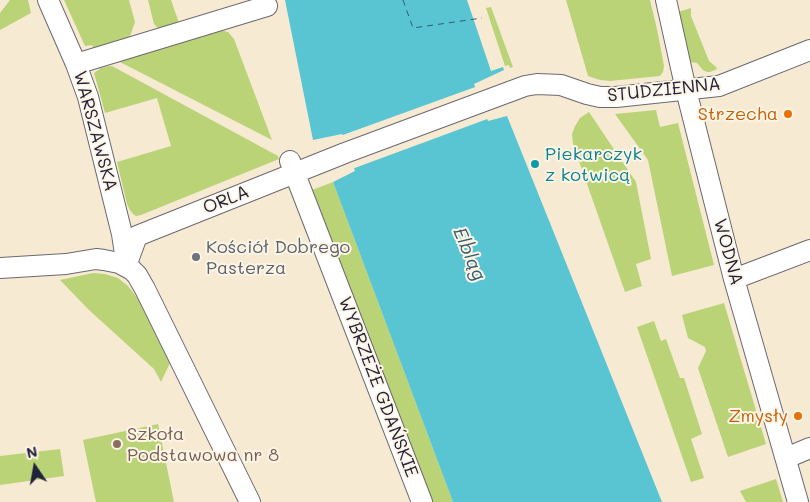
<!DOCTYPE html>
<meta charset="utf-8">
<style>
body{margin:0}
#map{position:relative;width:810px;height:502px;overflow:hidden;background:#f6ead2;font-family:Mali,sans-serif}
canvas{display:block}
.north{position:absolute;left:10px;top:442px;width:50px;height:50px;-webkit-text-stroke:4px #fcf5e5;paint-order:stroke;rotate:348deg;font-size:14px;font-weight:700;line-height:20px;text-align:center;color:#22223b}
.north::after{content:'';display:block;margin:auto;width:18px;height:22px;background:#22223b;clip-path:polygon(50% 0,100% 100%,50% 72%,0 100%)}
</style>
<div id="map">
<canvas width="810" height="502"></canvas>
<div class="north">N</div>
</div>
<script>
const ctx = document.querySelector('canvas').getContext('2d');
ctx.lineJoin = 'round';
function fill(path, color) { ctx.fillStyle = color; ctx.fill(path, 'evenodd'); }
const toPath = rows => new Path2D(rows.map(r => 'M' + r).join(''));
function trace(path, color, width, dash) { ctx.strokeStyle = color; ctx.lineWidth = width; ctx.lineCap = dash ? 'butt' : 'round'; ctx.setLineDash(dash || []); ctx.stroke(path); }
function label(font, color, halo, rows, align = 'center') {
  ctx.font = font + ' Mali,sans-serif'; ctx.lineWidth = 4; ctx.setLineDash([]); ctx.textBaseline = 'middle'; ctx.strokeStyle = halo; ctx.fillStyle = color; for (const [text, x, y, turn = 0] of rows) {
    ctx.save(); ctx.translate(x, y); ctx.rotate((+turn || 0) * Math.PI / 180); ctx.textAlign = isNaN(turn) ? turn : align; if (halo) ctx.strokeText(text, 0, 0); ctx.fillText(text, 0, 0); ctx.restore();
  }
}
fill(toPath([
 [10,0,28,0,31,13,0,30,0,13],
 [64,0,129,0,135,22,129,39,94,51,92,45,85,46],
 [148,0,171,0,179,23,159,29,154,24],
 [566,0,650,0,657,29,664,66,663,72,660,76,610,81,600,80,588,76],
 [491,7,513,67,510,68,509,65,505,66,486,8],
 [691,8,691,16,709,61,716,67,717,69,710,72,707,72,703,70,697,63,689,62,678,12],
 [221,30,228,32,234,39,272,140,118,61],
 [109,66,112,66,278,156,279,159,141,215,136,216,133,214,130,210,127,204,117,162,171,146,157,98,105,113,94,73,101,68],
 [656,110,660,127,678,123,714,265,672,276,648,160,615,114],
 [589,112,636,182,651,259,636,264,642,286,625,292,573,144,572,134,575,126,580,118],
 [333,182,453,502,429,502,312,190],
 [93,273,105,274,118,278,128,286,139,300,170,363,161,382,154,369,89,310,60,280],
 [724,303,766,444,728,457,698,368,706,351,705,347,688,338,682,315],
 [654,321,661,341,666,339,680,378,684,378,702,434,691,439,704,478,691,482,637,327],
 [158,424,174,502,96,502,83,440],
 [60,449,64,476,0,485,0,456],
 [776,479,783,502,746,502,740,491]
]), '#bbd377');
fill(toPath([
 [285,0,467,0,491,71,503,67,504,70,474,84,488,121,507,116,662,502,453,502,333,182,355,171,342,134,313,140]
]), '#59c5d2');
fill(toPath([
 [478,86,490,118,352,169,340,136]
]), '#f6ead2');
trace(toPath([
 [403,0,413,28,482,18]
]), '#355b70', 1, [6, 5]);
const minor = toPath([
 [48,0,76,64,88,97,122,234,126,261],
 [666,0,686,90,734,279,798,502],
 [76,64,267,6],
 [290,161,422,502],
 [126,266,137,236,345,153,525,86,537,84,561,85,587,94,600,97,616,97,719,86,810,50],
 [0,268,66,264,96,259,104,260,119,263,132,270,137,275,145,289,250,502],
 [734,279,810,250],
 [786,458,810,448]
]);
trace(minor, '#6c6870', 22);
trace(minor, '#fff', 20);
for (const [x, y, r, color] of [
 [788,114,5,"#e8710a"],
 [535,164,5,"#0f9aa8"],
 [196,257,5,"#6b7280"],
 [798,416,5,"#e8710a"],
 [117,444,5,"#8d6e63"]
]) { const dot = new Path2D(); dot.arc(x, y, r, 0, 2 * Math.PI); ctx.fillStyle = color; ctx.fill(dot); trace(dot, '#fcf5e5', 2); }
label('18px', '#22223b', '#fcf5e5', [
 ["STUDZIENNA",664,90,-6],
 ["WARSZAWSKA",95,131,75],
 ["ORLA",226,200,-22],
 ["WODNA",728,252,75],
 ["WYBRZEŻE GDAŃSKIE",378,387,69]
]);
label('18px', '#c56008', '#fcf5e5', [
 ["Strzecha",778,114],
 ["Zmysły",788,416]
], 'right');
label('18px', '#0d838f', '#fcf5e5', [
 ["Piekarczyk",545,154],
 ["z kotwicą",545,175]
], 'left');
label('18px', '#5b616d', '#fcf5e5', [
 ["Kościół Dobrego",206,247],
 ["Pasterza",206,268]
], 'left');
label('18px', '#785e54', '#fcf5e5', [
 ["Szkoła",127,434],
 ["Podstawowa nr 8",127,455]
], 'left');
label('italic 19px', '#355b70', '#fcf5e5', [
 ["Elbląg",469,254,67]
]);
</script>
